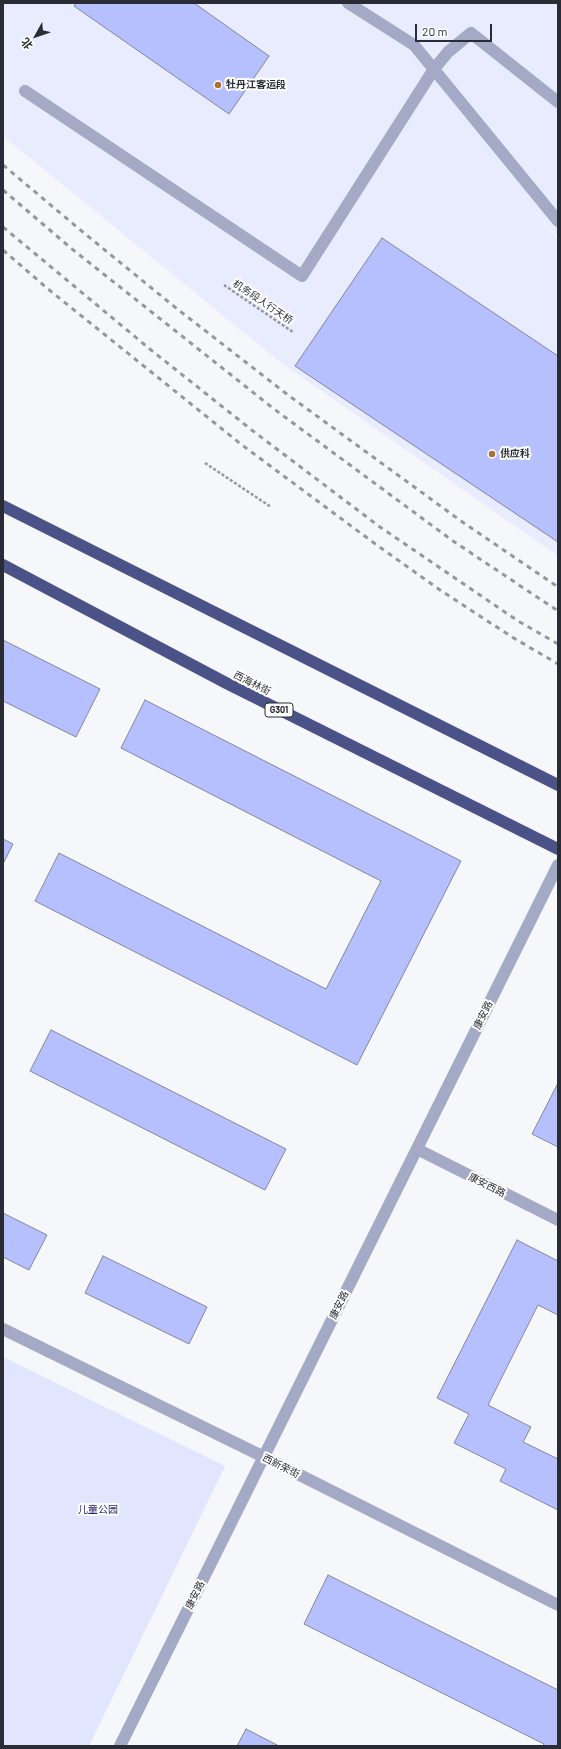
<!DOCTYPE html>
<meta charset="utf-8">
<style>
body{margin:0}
#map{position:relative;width:561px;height:1749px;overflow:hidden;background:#f6f7fb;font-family:Barlow,"Noto Sans SC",sans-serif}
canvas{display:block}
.frame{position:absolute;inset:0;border:4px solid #2a2c35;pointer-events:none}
.north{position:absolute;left:16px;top:16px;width:40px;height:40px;-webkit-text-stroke:3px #fff;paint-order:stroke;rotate:230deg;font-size:11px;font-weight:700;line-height:16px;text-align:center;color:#2a2c35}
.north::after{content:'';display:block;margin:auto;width:14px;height:18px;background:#2a2c35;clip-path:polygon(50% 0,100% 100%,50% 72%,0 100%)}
.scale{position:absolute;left:415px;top:24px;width:77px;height:18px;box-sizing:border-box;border:2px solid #2a2c35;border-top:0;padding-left:5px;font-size:12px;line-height:14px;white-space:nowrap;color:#2a2c35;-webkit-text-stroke:3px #fff;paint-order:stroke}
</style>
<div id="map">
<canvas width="561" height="1749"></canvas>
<div class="frame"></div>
<div class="north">北</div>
<div class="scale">20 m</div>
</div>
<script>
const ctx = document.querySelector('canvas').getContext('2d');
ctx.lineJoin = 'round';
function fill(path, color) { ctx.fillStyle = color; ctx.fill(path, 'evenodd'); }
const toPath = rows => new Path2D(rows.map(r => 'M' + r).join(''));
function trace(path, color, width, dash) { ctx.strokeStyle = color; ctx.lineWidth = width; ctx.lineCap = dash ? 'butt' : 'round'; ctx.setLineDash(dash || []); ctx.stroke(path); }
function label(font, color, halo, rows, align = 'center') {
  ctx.font = font + ' Barlow,"Noto Sans SC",sans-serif'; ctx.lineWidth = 4; ctx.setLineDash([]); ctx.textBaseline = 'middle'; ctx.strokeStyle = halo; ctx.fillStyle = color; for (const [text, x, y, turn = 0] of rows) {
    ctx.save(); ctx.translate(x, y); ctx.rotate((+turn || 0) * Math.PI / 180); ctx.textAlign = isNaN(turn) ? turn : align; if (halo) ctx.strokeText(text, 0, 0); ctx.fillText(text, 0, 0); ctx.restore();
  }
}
fill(toPath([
 [3,3,558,3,558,238,507,178,558,240,558,556,280,362,3,136]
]), '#e8ecfe');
fill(toPath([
 [3,1357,225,1466,89,1746,3,1746]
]), '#e1e5fd');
const building = toPath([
 [76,3,194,3,269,56,229,114,74,6,76,3],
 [382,238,558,356,558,542,295,366,382,238],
 [3,640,100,689,76,737,3,701,3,640],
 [145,700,461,861,357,1065,35,901,59,853,326,989,381,881,121,748,145,700],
 [3,839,13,844,3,864,3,839],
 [51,1030,286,1149,265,1190,30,1071,51,1030],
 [558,1083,558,1147,532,1134,558,1083],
 [3,1213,47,1235,29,1270,3,1257,3,1213],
 [517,1240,558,1261,558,1315,538,1305,488,1405,531,1427,523,1442,558,1459,558,1510,500,1481,506,1469,454,1443,469,1414,437,1398,517,1240],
 [103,1256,207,1307,189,1344,85,1293,103,1256],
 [328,1575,558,1690,558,1746,543,1746,544,1744,304,1624,328,1575],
 [246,1729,279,1746,237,1746,246,1729]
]);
fill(building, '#b6c0ff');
trace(building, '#82869a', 1);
trace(toPath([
 [224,285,293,332],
 [205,463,271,507]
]), '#96979e', 2.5, [3, 2]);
trace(toPath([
 [348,3,414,45,558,221],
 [25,91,302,276,434,69,448,52,471,33,558,102],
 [417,1149,558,1220],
 [3,1329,264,1457,558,1605],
 [120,1746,558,865]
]), '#a4aac5', 12);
trace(toPath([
 [3,506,558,785],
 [3,565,228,684,558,849]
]), '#4b5288', 12);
trace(toPath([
 [3,165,84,233,176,308,288,395,461,521,558,587],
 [3,190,72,249,274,409,453,541,558,611],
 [3,227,151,350,253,431,380,527,518,621,558,644],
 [3,250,48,289,242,445,374,543,440,590,512,637,558,664]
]), '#96979e', 3, [5, 5]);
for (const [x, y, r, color] of [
 [218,85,4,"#aa7130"],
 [492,454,4,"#aa7130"]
]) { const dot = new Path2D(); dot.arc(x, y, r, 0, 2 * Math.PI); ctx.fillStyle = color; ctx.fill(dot); trace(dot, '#fff', 1.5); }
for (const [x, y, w] of [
 [279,710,28]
]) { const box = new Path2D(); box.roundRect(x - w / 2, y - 7, w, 14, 3); ctx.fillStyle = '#fff'; ctx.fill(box); trace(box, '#2a2c35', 1); }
label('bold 9px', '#2a2c35', null, [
 ["G301",279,710]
]);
label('bold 10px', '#2a2c35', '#fff', [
 ["牡丹江客运段",226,85],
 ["供应科",500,454]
], 'left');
label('10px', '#2a2c35', '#fff', [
 ["机务段人行天桥",263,302,34],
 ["西海林街",252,683,27],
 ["康安路",483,1015,-64],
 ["康安西路",487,1185,27],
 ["康安路",339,1305,-64],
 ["西新荣街",281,1466,27],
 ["康安路",195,1595,-64]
]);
label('10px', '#25266c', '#fff', [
 ["儿童公园",98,1510]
]);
</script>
